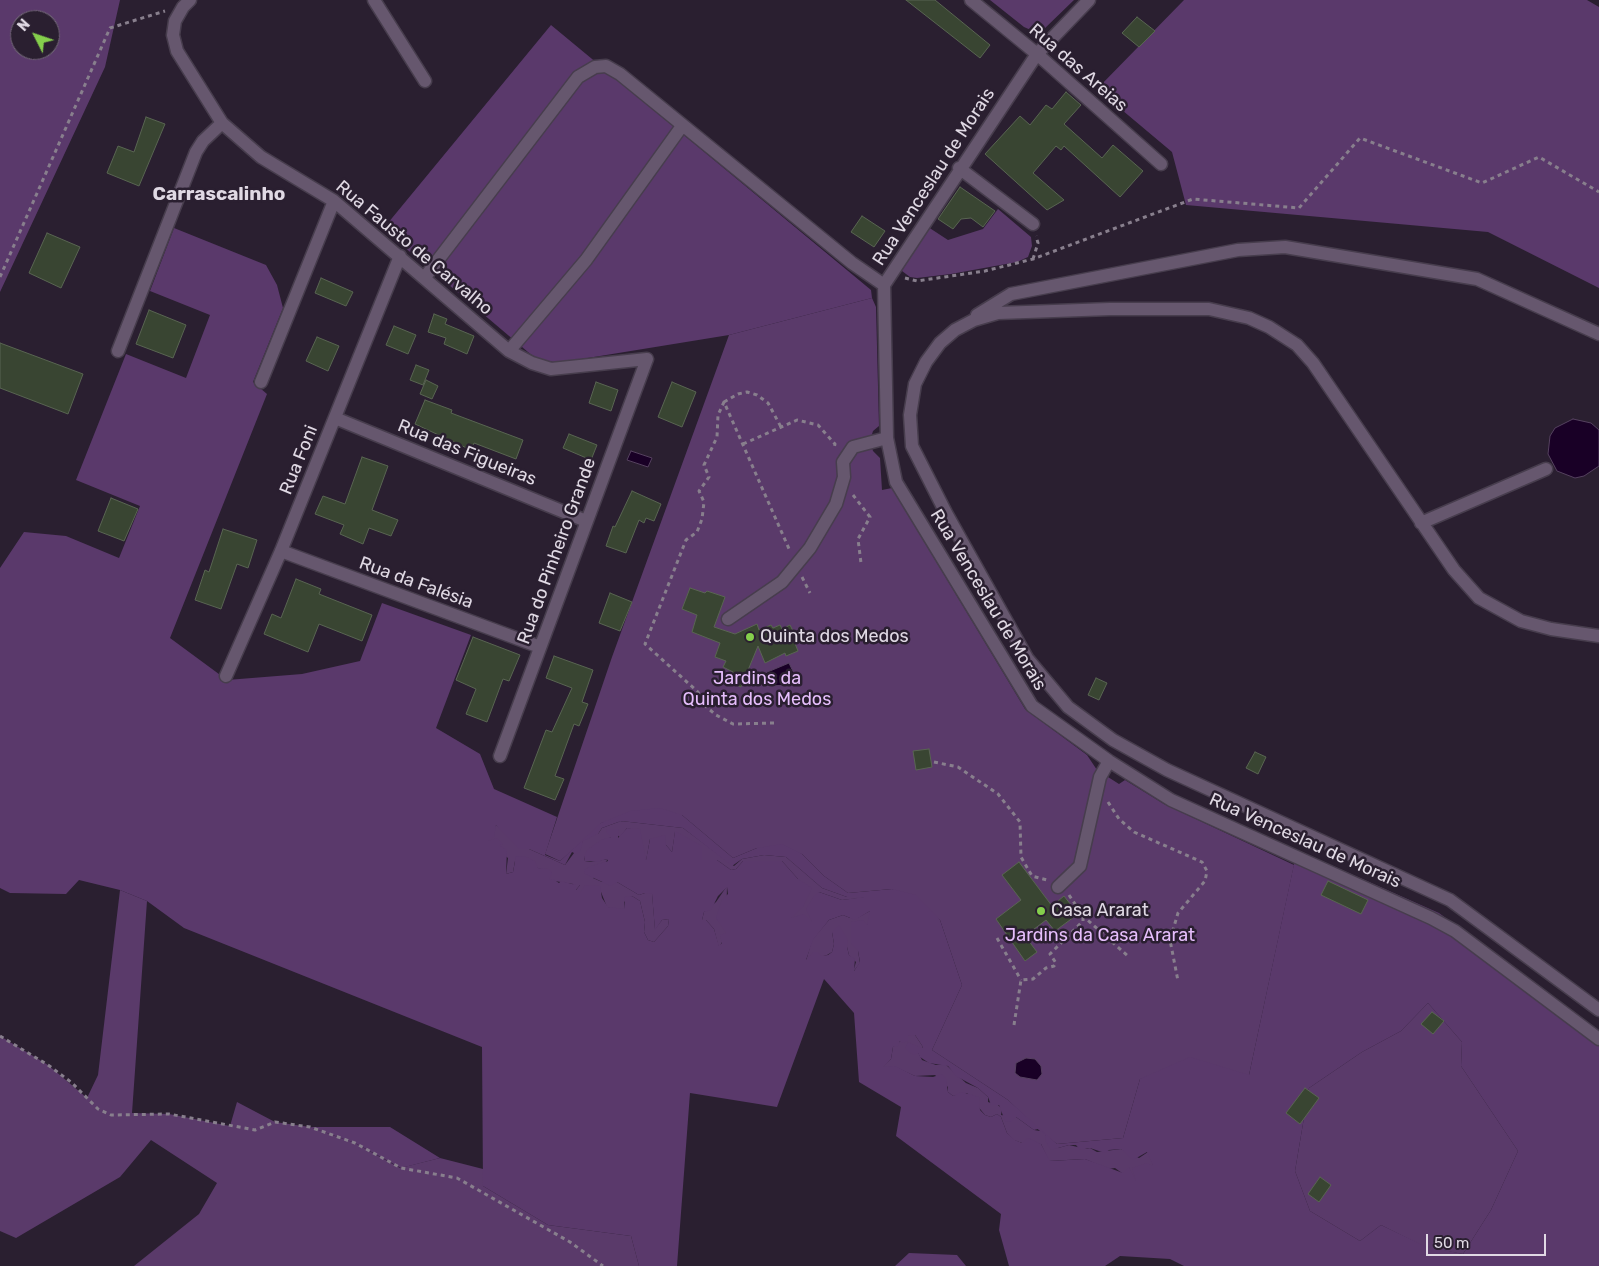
<!DOCTYPE html>
<meta charset="utf-8">
<style>
body{margin:0}
#map{position:relative;width:1599px;height:1266px;overflow:hidden;background:#2a1f30;font-family:Rubik,sans-serif}
canvas{display:block}
.north{position:absolute;left:10px;top:10px;width:50px;height:50px;box-sizing:border-box;background:#2a1f30;border:1px solid #736978;border-radius:50%;rotate:311deg;font-size:14px;font-weight:700;line-height:20px;text-align:center;color:#e0d9e4}
.north::after{content:'';display:block;margin:auto;width:18px;height:22px;background:#85cf4c;clip-path:polygon(50% 0,100% 100%,50% 72%,0 100%)}
.scale{position:absolute;left:1426px;top:1234px;width:120px;height:22px;box-sizing:border-box;border:2px solid #e0d9e4;border-top:0;padding-left:6px;font-size:15px;line-height:18px;white-space:nowrap;color:#e0d9e4;-webkit-text-stroke:4px #2a1f30;paint-order:stroke}
</style>
<div id="map">
<canvas width="1599" height="1266"></canvas>
<div class="north">N</div>
<div class="scale">50 m</div>
</div>
<script>
const ctx = document.querySelector('canvas').getContext('2d');
ctx.lineJoin = 'round';
function fill(path, color) { ctx.fillStyle = color; ctx.fill(path, 'evenodd'); }
const toPath = rows => new Path2D(rows.map(r => 'M' + r).join(''));
function trace(path, color, width, dash) { ctx.strokeStyle = color; ctx.lineWidth = width; ctx.lineCap = dash ? 'butt' : 'round'; ctx.setLineDash(dash || []); ctx.stroke(path); }
function label(font, color, halo, rows, align = 'center') {
  ctx.font = font + ' Rubik,sans-serif'; ctx.lineWidth = 5; ctx.setLineDash([]); ctx.textBaseline = 'middle'; ctx.strokeStyle = halo; ctx.fillStyle = color; for (const [text, x, y, turn = 0] of rows) {
    ctx.save(); ctx.translate(x, y); ctx.rotate((+turn || 0) * Math.PI / 180); ctx.textAlign = isNaN(turn) ? turn : align; if (halo) ctx.strokeText(text, 0, 0); ctx.fillText(text, 0, 0); ctx.restore();
  }
}
fill(toPath([
 [990,0,1074,0,1043,30,1033,31,1024,27],
 [998,209,1031,237,1032,246,1028,257,1017,262,951,274,917,278,910,277,902,271,902,269,925,225,948,240,983,229],
 [872,298,876,307,879,426,873,431,870,441,873,451,880,458,882,490,892,488,1025,709,1087,755,1097,770,1119,784,1125,780,1164,804,1294,865,1249,1075,1140,1079,1123,1138,1057,1144,1045,1135,1058,1148,1069,1145,1086,1149,1090,1148,1097,1152,1121,1149,1139,1158,1148,1152,1154,1167,1137,1184,1115,1168,1108,1169,1085,1159,1049,1161,1041,1144,1022,1143,1014,1140,1007,1133,1001,1117,997,1114,991,1117,985,1115,967,1093,953,1096,948,1092,948,1087,935,1075,915,1076,895,1067,882,1067,891,1059,893,1047,908,1035,915,1035,923,1047,918,1052,922,1060,936,1065,945,1064,966,1083,978,1088,988,1097,988,1102,998,1105,1002,1109,1001,1115,1016,1117,1034,1130,1040,1131,1008,1100,932,1050,962,985,940,920,892,889,848,893,824,876,802,854,757,848,733,858,682,815,601,823,598,834,602,828,621,821,683,828,734,866,742,859,764,855,786,857,822,888,847,897,870,897,842,900,819,892,814,924,790,919,798,879,782,861,743,861,736,869,731,870,717,860,702,860,675,832,672,852,666,845,650,839,646,861,631,829,627,828,620,837,617,835,611,837,584,857,585,861,591,862,608,859,593,878,602,882,617,882,639,895,645,893,652,893,655,929,662,920,669,919,668,926,654,942,648,940,644,932,645,922,640,901,632,896,624,902,624,909,615,910,607,907,601,892,580,894,580,885,575,891,573,884,548,880,549,876,541,869,515,861,513,872,506,874,508,858,486,842,496,825,529,849,565,865,583,841,560,861,545,854,612,657,729,335],
 [727,886,726,934,719,948,714,929,706,920,702,920,704,912,716,902],
 [120,890,147,901,132,1113,169,1114,230,1126,237,1102,275,1122,310,1127,355,1143,400,1168,440,1158,483,1169,483,1186,548,1225,631,1236,639,1266,134,1266,199,1214,217,1183,151,1140,120,1177,16,1238,0,1231,0,1036,48,1065,87,1098,98,1075],
 [870,911,870,919,858,951,860,963,853,972,856,962,849,955,847,947,832,932,834,944,832,952,827,955,806,961,812,940,829,920,843,915,850,918,859,917],
 [1428,1003,1462,1042,1461,1066,1518,1151,1491,1210,1463,1254,1425,1247,1381,1225,1360,1241,1310,1211,1295,1171,1309,1088,1362,1052,1401,1031]
]), '#5a3a6a');
fill(toPath([
 [0,0,120,0,105,67,0,292],
 [20,20,50,20,50,50,20,50],
 [1184,0,1587,0,1599,7,1599,288,1488,232,1186,205,1172,152,1097,89],
 [551,25,871,290,872,298,729,335,557,363,535,358,383,229],
 [174,228,266,265,277,285,283,308,253,382,267,394,170,638,227,680,302,674,360,661,382,603,471,635,436,728,480,754,494,789,557,817,545,855,560,861,601,823,630,811,660,808,682,815,733,858,757,848,782,844,802,854,824,876,848,893,892,889,916,895,940,920,962,985,932,1050,1008,1100,1057,1144,1123,1138,1140,1079,1190,1057,1249,1075,1297,850,1439,913,1599,1031,1599,1266,1184,1266,1170,1259,1120,1256,1105,1266,1009,1266,999,1230,1001,1214,896,1136,901,1107,859,1082,854,1013,824,979,777,1107,690,1093,677,1266,639,1266,631,1236,548,1225,483,1186,482,1047,184,928,147,901,120,890,79,880,66,894,10,893,0,888,0,568,24,532,66,536,119,558,140,506,76,480,126,354,186,378,210,315,150,291],
 [621,821,683,828,732,866,742,859,764,855,786,857,822,888,847,897,864,897,842,900,819,892,814,896,806,909,812,922,804,914,791,918,803,907,812,888,798,879,782,861,743,861,736,869,731,870,717,860,702,860,702,846,675,831,672,852,666,845,665,835,650,839,646,860,640,829,627,828,618,838,619,829,607,829,606,832,611,837,601,840,587,850,584,857,585,861,597,862,607,859,608,861,591,866,584,870,585,874,611,886,617,882,639,895,645,893,652,894,655,930,662,920,669,919,668,926,654,942,648,940,644,932,645,922,640,901,632,896,625,897,624,909,608,907,602,898,600,886,585,885,580,893,580,885,576,890,576,885,561,881,559,883,553,879,549,880,552,873,549,869,538,868,535,861,526,857,516,856,513,872,506,874,507,850,499,845,503,844,497,838,488,841,494,837,496,825,519,849,529,849,565,865,572,852,576,854,580,852,583,841,598,834,602,828],
 [727,887,728,894,722,899,716,918,726,933,720,935,722,943,719,946,714,929,706,920,702,920,704,912,711,910,718,896],
 [870,911,867,925,863,920,851,922,851,943,858,951,860,962,854,971,855,959,849,955,847,947,848,940,839,925,832,932,834,944,832,952,828,955,821,956,818,952,813,952,806,960,813,940,829,920,843,915,855,920],
 [1428,1003,1462,1042,1461,1066,1518,1151,1491,1210,1463,1254,1425,1246,1381,1225,1360,1241,1310,1211,1295,1171,1309,1088,1362,1052,1401,1031],
 [915,1035,923,1047,922,1048,908,1042,905,1048,909,1052,914,1055,918,1053,920,1057,929,1063,948,1066,956,1076,978,1088,988,1097,991,1105,999,1105,1005,1121,1011,1122,1016,1117,1034,1130,1038,1129,1045,1134,1046,1142,1051,1150,1069,1145,1076,1145,1080,1150,1090,1148,1105,1153,1109,1150,1121,1149,1133,1160,1147,1152,1153,1166,1147,1163,1132,1168,1136,1181,1129,1167,1123,1173,1085,1159,1050,1161,1041,1144,1028,1138,1022,1143,1015,1140,1007,1133,1001,1117,997,1114,991,1117,985,1115,980,1110,979,1097,962,1092,953,1096,948,1092,946,1079,942,1074,933,1077,915,1076,895,1066,883,1067,891,1059,893,1047,898,1046,900,1041,902,1043,908,1041,908,1036],
 [310,1127,390,1127,440,1158,401,1168,355,1143],
 [909,1253,957,1255,966,1266,895,1266]
]), '#5a396b');
const water = toPath([
 [1573,419,1591,423,1599,430,1599,466,1584,476,1575,478,1557,471,1548,454,1550,436,1555,428,1573,419],
 [631,451,652,458,648,467,627,460,631,451],
 [789,663,797,680,786,685,771,686,755,682,758,676,789,663],
 [1026,1058,1035,1059,1041,1066,1042,1074,1037,1080,1020,1077,1015,1073,1016,1063,1026,1058]
]);
fill(water, '#190026');
trace(water, '#55415f', 1);
const building = toPath([
 [906,0,935,0,990,45,980,58,906,0],
 [1137,17,1155,31,1139,47,1122,33,1137,17],
 [1066,92,1081,105,1064,124,1102,158,1113,145,1143,171,1120,197,1064,146,1061,150,1056,146,1033,173,1064,200,1047,210,985,154,1020,116,1030,125,1046,105,1052,109,1066,92],
 [146,117,165,124,139,186,107,173,118,146,134,152,146,117],
 [960,187,995,211,983,227,971,218,961,219,953,229,938,219,960,187],
 [862,216,885,231,874,247,851,232,862,216],
 [47,233,80,247,61,288,29,273,47,233],
 [321,278,353,292,346,306,315,293,321,278],
 [149,310,186,325,173,358,136,344,149,310],
 [434,314,447,319,445,324,474,336,467,354,444,344,446,338,428,332,434,314],
 [394,326,416,335,408,354,386,345,394,326],
 [317,337,339,346,328,371,306,361,317,337],
 [0,343,83,374,68,414,0,388,0,343],
 [416,365,429,370,423,385,410,380,416,365],
 [426,380,438,386,432,399,420,394,426,380],
 [596,382,618,390,611,411,589,403,596,382],
 [672,382,696,392,682,427,658,417,672,382],
 [425,400,452,410,451,413,523,440,516,459,474,443,471,450,415,424,425,400],
 [569,434,597,445,591,460,563,448,569,434],
 [362,457,388,466,372,510,398,520,391,536,369,528,363,544,340,534,344,525,315,514,323,496,345,504,362,457],
 [632,491,661,504,654,521,646,518,644,523,639,520,626,553,606,546,613,526,615,527,632,491],
 [111,498,138,509,124,541,98,531,111,498],
 [223,529,257,540,248,568,237,564,221,609,195,600,205,570,209,572,223,529],
 [296,579,321,589,319,594,372,615,362,641,319,624,308,652,264,634,272,614,281,618,296,579],
 [690,588,705,593,707,591,725,597,714,627,735,634,757,624,759,630,771,625,773,628,780,625,782,629,790,625,797,639,794,641,798,651,786,656,785,653,765,663,758,646,741,687,730,682,733,672,723,667,726,661,715,657,720,643,692,632,697,615,682,609,690,588],
 [610,593,632,602,620,631,599,623,610,593],
 [473,637,520,655,509,681,503,679,487,722,466,714,476,689,456,680,473,637],
 [554,656,593,670,582,702,588,704,579,726,574,724,555,776,564,779,555,800,524,788,546,730,552,732,572,688,546,678,554,656],
 [1096,678,1107,683,1099,700,1088,695,1096,678],
 [929,749,932,767,916,770,913,751,929,749],
 [1255,752,1266,757,1258,774,1246,768,1255,752],
 [1019,862,1052,906,1064,896,1078,914,1055,931,1046,920,1025,936,1037,952,1025,961,996,919,1021,900,1002,875,1019,862],
 [1328,881,1368,900,1361,914,1321,895,1328,881],
 [1432,1012,1444,1021,1433,1034,1421,1024,1432,1012],
 [1305,1088,1319,1098,1300,1124,1286,1113,1305,1088],
 [1320,1177,1331,1185,1319,1202,1308,1194,1320,1177]
]);
fill(building, '#394532');
trace(building, '#596552', 1);
const minor = toPath([
 [190,0,183,7,175,21,173,35,177,51,222,123,261,157,334,201,509,351,532,363,551,369,647,359,500,756],
 [374,0,425,81],
 [971,0,1037,54,1161,164],
 [1089,0,1037,54,884,285,887,438,896,482,1032,706,1109,761,1171,800,1431,918,1455,931,1599,1039],
 [959,168,1033,224],
 [425,277,578,77,595,67,606,66,620,74,852,263,884,285],
 [977,315,1011,294,1238,250,1285,247,1477,279,1599,334],
 [118,351,196,152,203,141,222,123],
 [509,351,586,260,682,126],
 [261,382,334,201],
 [335,418,586,521],
 [1421,523,1546,469],
 [281,551,540,647],
 [728,619,782,582,810,548,836,504,844,477,843,462,853,447,887,438],
 [1599,636,1551,629,1521,621,1479,598,1454,570,1313,363,1297,345,1269,327,1249,318,1209,309,1110,309,998,313,974,320,955,330,940,343,926,362,915,384,910,415,912,446,946,513,1027,658,1068,707,1113,740,1167,770,1450,900,1599,1010],
 [226,676,281,551,400,256],
 [1058,887,1080,866,1100,777,1109,761]
]);
trace(minor, '#473d4d', 15);
trace(toPath([
 [1033,259,1038,243,1036,236],
 [0,277,110,28,165,11],
 [905,278,917,281,985,271,1033,259,1193,199,1299,208,1360,138,1482,183,1539,157,1599,192],
 [724,402,738,394,747,392,757,395,768,403,781,427],
 [743,444,797,420,818,425,835,444,834,448],
 [853,495,870,517,858,539,861,563],
 [802,577,810,593],
 [774,723,733,724,716,715,703,704,698,692,645,644,686,540,697,532,702,519,704,502,699,491,709,477,704,465,717,437,718,415,724,402,790,551],
 [934,762,958,767,998,794,1020,822,1021,857,1032,876,1047,880],
 [1108,802,1119,819,1134,832,1202,862,1207,871,1205,881,1178,913,1170,940,1178,981],
 [1069,895,1083,916,1129,957],
 [997,938,1021,980],
 [1014,1025,1021,980,1033,979,1046,968,1054,966,1056,963,1050,954,1083,921,1083,917],
 [0,1036,48,1065,71,1082,98,1109,111,1115,169,1114,255,1130,275,1122,310,1127,355,1143,401,1168,457,1178,570,1242,603,1266]
]), '#887f8d', 3, [4, 4]);
trace(minor, '#66576e', 12);
for (const [x, y, r, color] of [
 [750,637,5,"#85cf4c"],
 [1041,911,5,"#85cf4c"]
]) { const dot = new Path2D(); dot.arc(x, y, r, 0, 2 * Math.PI); ctx.fillStyle = color; ctx.fill(dot); trace(dot, '#2a1f30', 2); }
label('18px', '#e0d9e4', '#2a1f30', [
 ["Rua das Areias",1078,68,41],
 ["Rua Venceslau de Morais",934,177,-57],
 ["Rua Fausto de Carvalho",414,248,40],
 ["Rua das Figueiras",467,453,22],
 ["Rua Foni",299,460,-68],
 ["Rua do Pinheiro Grande",557,551,-70],
 ["Rua da Falésia",416,583,20],
 ["Rua Venceslau de Morais",988,600,59],
 ["Rua Venceslau de Morais",1305,841,24]
]);
label('18px', '#e0d9e4', '#2a1f30', [
 ["Quinta dos Medos",760,637],
 ["Casa Ararat",1051,911]
], 'left');
label('18px', '#e6befc', '#2a1f30', [
 ["Jardins da",757,679],
 ["Quinta dos Medos",757,700],
 ["Jardins da Casa Ararat",1100,936]
]);
label('bold 19px', '#e0d9e4', '#2a1f30', [
 ["Carrascalinho",219,195]
]);
</script>
